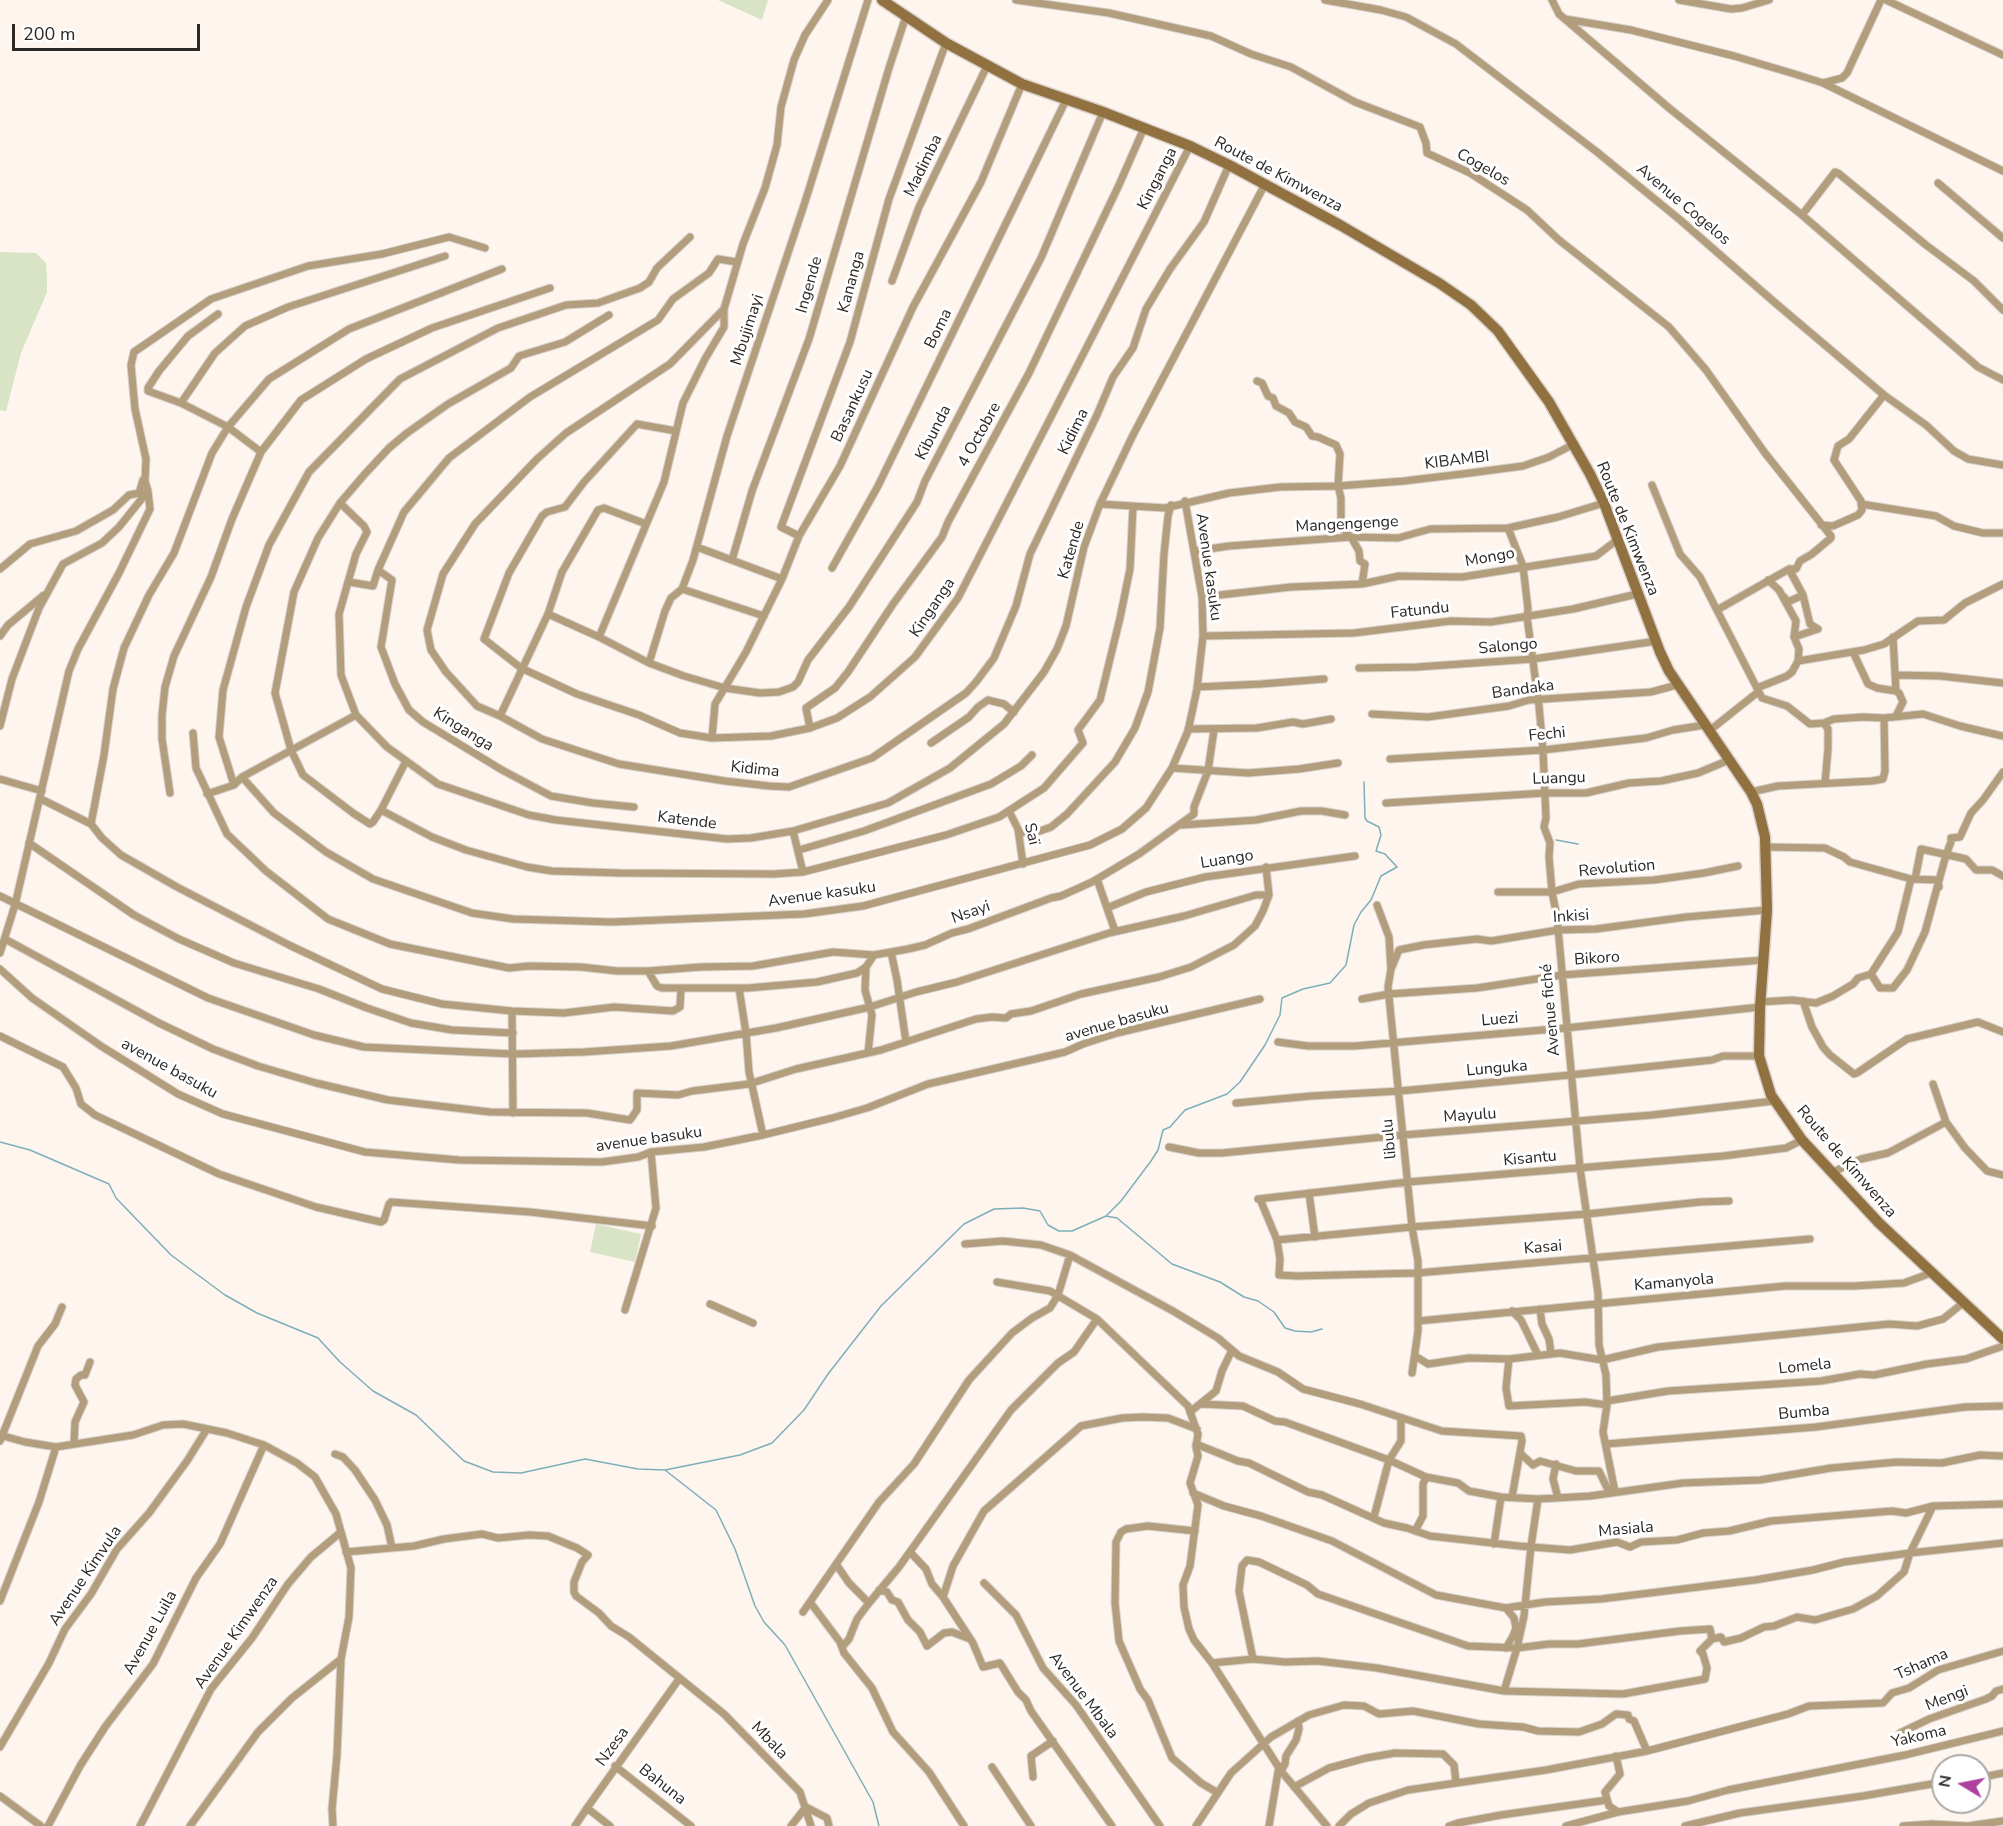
<!DOCTYPE html>
<meta charset="utf-8">
<style>
body{margin:0}
#map{position:relative;width:2003px;height:1826px;overflow:hidden;background:#fef5ef;font-family:"Nunito Sans",sans-serif}
canvas{display:block}
.north{position:absolute;left:1931px;top:1754px;width:60px;height:60px;box-sizing:border-box;background:#fff;border:2px solid #aaa9a7;border-radius:50%;rotate:280deg;font-size:16px;font-weight:700;line-height:24px;text-align:center;color:#2b2724}
.north::after{content:'';display:block;margin:auto;width:21px;height:27px;background:#ae409f;clip-path:polygon(50% 0,100% 100%,50% 72%,0 100%)}
.scale{position:absolute;left:12px;top:24px;width:188px;height:27px;box-sizing:border-box;border:3px solid #2b2724;border-top:0;padding-left:8px;font-size:18px;line-height:21px;white-space:nowrap;color:#2b2724;-webkit-text-stroke:4px #fff;paint-order:stroke}
</style>
<div id="map">
<canvas width="2003" height="1826"></canvas>
<div class="north">N</div>
<div class="scale">200 m</div>
</div>
<script>
const ctx = document.querySelector('canvas').getContext('2d');
ctx.lineJoin = 'round';
function fill(path, color) { ctx.fillStyle = color; ctx.fill(path, 'evenodd'); }
const toPath = rows => new Path2D(rows.map(r => 'M' + r).join(''));
function trace(path, color, width, dash) { ctx.strokeStyle = color; ctx.lineWidth = width; ctx.lineCap = dash ? 'butt' : 'round'; ctx.setLineDash(dash || []); ctx.stroke(path); }
function label(font, color, halo, rows, align = 'center') {
  ctx.font = font + ' "Nunito Sans",sans-serif'; ctx.lineWidth = 6; ctx.setLineDash([]); ctx.textBaseline = 'middle'; ctx.strokeStyle = halo; ctx.fillStyle = color; for (const [text, x, y, turn = 0] of rows) {
    ctx.save(); ctx.translate(x, y); ctx.rotate((+turn || 0) * Math.PI / 180); ctx.textAlign = isNaN(turn) ? turn : align; if (halo) ctx.strokeText(text, 0, 0); ctx.fillText(text, 0, 0); ctx.restore();
  }
}
fill(toPath([
 [718,0,768,0,762,20],
 [0,252,36,253,46,263,47,277,47,292,21,353,6,411,0,410],
 [596,1224,641,1234,635,1262,590,1252]
]), '#d9e3c5');
trace(toPath([
 [1556,840,1578,844],
 [0,1142,30,1150,109,1184,116,1198,171,1255,225,1295,257,1313,318,1338,340,1362,373,1391,416,1415,464,1461,493,1472,521,1473,585,1459,638,1469,665,1470,716,1510,735,1549,755,1606,764,1622,785,1645,873,1802,879,1826],
 [1106,1216,1121,1201,1151,1161,1158,1150,1163,1130,1170,1127,1185,1110,1227,1094,1240,1082,1265,1045,1280,1015,1282,998,1303,989,1330,983,1346,965,1354,925,1361,912,1371,900,1381,876,1397,867,1385,854,1376,851,1381,835,1379,827,1367,821,1365,818,1364,782],
 [665,1470,740,1455,772,1443,804,1410,828,1374,881,1306,964,1224,994,1209,1023,1208,1040,1211,1048,1225,1059,1231,1072,1231,1106,1216,1117,1218,1172,1264,1220,1282,1244,1297,1258,1301,1274,1312,1285,1328,1295,1331,1311,1332,1322,1329]
]), '#7dafb9', 1.5);
const street = toPath([
 [1016,0,1109,13,1211,36,1251,54,1291,67,1355,102,1420,127,1426,143,1427,153,1470,173,1527,210,1559,240,1669,327,1706,370,1765,453,1831,536,1831,538,1812,554,1800,561,1796,569,1789,569,1717,610],
 [1325,0,1381,10,1406,17,1456,44,1597,152,1679,219,1773,301,1884,395,1926,425,1954,451,1968,459,2003,465],
 [1552,0,1559,14,1669,108,1802,215,1978,367,2003,380],
 [1679,0,1731,9,1742,8,1769,0],
 [1886,0,2003,55],
 [1565,19,1631,30,1734,56,1798,75,1823,83,2003,171],
 [1823,83,1842,78,1847,73,1881,0],
 [1938,183,2003,238],
 [1802,215,1835,172,1838,173,1926,245,1974,281,2003,310],
 [892,281,919,207,987,66],
 [724,309,670,364,566,433,537,459,475,524,443,574,427,630,431,650,446,672,477,706,500,716,542,739,619,764,725,781,769,786,789,787,872,758,966,693,976,682,994,658,1016,606,1030,554,1097,415,1113,377,1133,348,1146,309,1170,269,1204,222,1229,165],
 [218,314,188,336,159,371,148,388,148,391,181,403,228,427,261,452],
 [1257,381,1262,383,1268,396,1273,398,1276,406,1289,413,1295,422,1306,427,1312,436,1318,437,1336,445,1340,454,1338,486,1341,498,1341,528,1351,537,1359,551,1360,561,1365,564,1362,584],
 [181,403,215,353,245,326,288,307,445,256],
 [676,431,637,424,584,482,565,507,547,512,542,516,509,573,484,639,521,668,577,694,639,715,680,733,712,738,771,736,810,728,837,718,870,697,915,657,958,598,1190,146],
 [1652,485,1680,554,1700,577,1762,698,1787,706,1810,724,1824,723,1834,719,1863,717,1884,718,1923,714,1960,726,2003,736],
 [340,503,364,526,367,532,356,554,339,614,341,675,356,715,387,747,438,784,529,815,556,820,727,839,751,838,793,831,888,803,950,768,1004,724,1044,672,1057,649,1066,626,1084,547,1100,504,1133,435,1264,186],
 [1100,504,1165,508,1229,493,1280,487,1338,486,1404,481,1470,473,1523,466,1549,457,1574,444],
 [1861,504,1936,516,1954,526,1983,533,2003,533],
 [1821,525,1833,526,1858,515,1862,510,1861,501,1834,460,1838,446,1849,439,1884,395],
 [1508,528,1523,566,1528,609,1527,617,1539,706,1543,750,1546,818,1544,827,1550,843,1549,857,1552,892,1557,917,1580,1168,1598,1293,1599,1345,1606,1375,1607,1405,1603,1432,1615,1492],
 [799,536,781,527,850,342,889,199,946,43],
 [697,547,782,579],
 [1195,551,1229,546,1351,537,1398,538,1430,529,1508,528,1558,517,1604,503],
 [732,560,752,491,809,339,889,68,906,16],
 [832,568,878,486,1066,100],
 [0,569,30,544,76,531,113,510,129,495,139,493,143,480,145,481],
 [1789,569,1803,595,1810,624,1818,629],
 [378,570,392,580,381,647,395,684,409,710,423,722,502,770,551,796,593,803,634,807],
 [349,582,373,586,378,570,404,512,449,458,530,397,658,320,673,299,709,273,718,259,737,262],
 [682,589,764,616],
 [1202,597,1291,587,1362,584,1399,576,1462,577,1596,556,1617,540],
 [1784,597,1787,601,1790,601,1803,595],
 [548,614,599,637,649,663,684,676,725,688,760,693,779,692,793,687,798,682,808,660,849,607,917,502,925,481,1041,258,1103,112],
 [0,636,8,625,44,595],
 [1203,636,1354,633,1451,621,1491,622,1573,609,1637,594],
 [599,637,664,482,683,403,705,359,724,327,724,309,743,244,765,188,777,145,781,107,794,60,805,35,828,0],
 [1794,637,1818,629],
 [1893,637,1896,691,1899,693,1903,702,1896,716],
 [1853,652,1868,684,1877,688,1896,691],
 [1798,661,1864,650,1884,644,1918,621,1944,620,1965,603,2003,584],
 [649,663,665,611,671,598,682,589,693,560,727,436,805,202,868,0],
 [1359,668,1417,667,1533,659,1657,641],
 [1895,675,1940,676,2003,683],
 [1197,687,1261,684,1324,679],
 [1757,688,1787,676,1792,672,1798,661,1799,649,1794,637,1796,621,1779,590,1768,580],
 [1372,714,1428,717,1509,706,1529,700,1651,692,1677,685],
 [500,716,548,614,562,572,598,510,604,508,646,524],
 [1824,723,1828,729,1828,749,1825,783],
 [0,726,12,679,39,608,63,564,102,543,119,527,148,491,145,481,146,459,135,409,131,365,134,352,211,299,308,266,382,254,449,237,485,248],
 [810,728,806,708,835,688,848,672,893,604,942,537,948,522,1029,373,1119,185,1144,128],
 [1188,729,1257,728,1293,722,1303,724,1331,719],
 [1709,731,1758,692],
 [193,733,196,768,227,834,266,871,328,919,390,944,509,968,529,966,581,967,617,971,648,971,700,967,753,966,833,952,874,955,908,949,925,945,952,933,968,929,1051,898,1061,896,1092,882,1139,854,1194,814,1194,807,1208,771,1214,730],
 [712,738,715,704,746,652,782,579,799,536,840,466,913,307,981,182,1022,84],
 [931,743,969,717,978,707,988,700,1004,704,1014,712],
 [1390,759,1543,750,1646,738,1673,730,1705,725],
 [406,761,381,810,373,822,370,824,353,813,303,775,291,750,275,693,294,592,318,538,340,503,364,475,389,448,407,433,448,404,511,368,519,356,565,342,609,315],
 [1172,768,1248,773,1299,769,1338,763],
 [242,777,274,813,326,852,373,879,472,913,513,919,612,922,804,914,863,906,1090,845,1122,829,1146,808,1172,768,1188,731,1197,689,1203,636,1202,597,1185,501],
 [0,779,42,791],
 [234,785,219,737,223,690,246,607,269,545,309,472,400,379,498,328,566,305,598,303,640,288,649,282,657,268,690,237],
 [1751,792,1778,786,1872,781,1883,779,1885,771,1884,718],
 [170,793,162,739,162,715,165,687,174,656,211,577,232,519,261,452,301,400,366,359,432,328,550,288],
 [207,794,234,785,242,777,356,715],
 [41,799,91,824,102,838,121,855,177,887,289,945,382,989,442,1004,512,1011,564,1013,614,1007,673,1011,680,1007,681,988],
 [1386,803,1545,793,1586,793,1629,783,1661,781,1698,773,1729,760],
 [381,810,432,837,466,850,527,867,552,871,620,873,774,874,803,872,946,835,999,817,1044,788,1083,743,1078,730,1100,700,1120,618,1130,569,1133,507],
 [1009,811,1018,829,1023,864],
 [91,824,104,755,113,689,124,648,149,595,174,553,212,453,228,427,269,379,349,329,502,269],
 [1182,825,1256,820,1301,811,1322,811,1345,815],
 [793,831,803,872],
 [1019,833,1040,831,1051,827,1067,814,1115,762,1135,728,1148,692,1160,628,1164,554,1168,516,1171,505],
 [29,843,134,915,179,939,234,963,319,989,367,1008,411,1023,452,1030,513,1033],
 [1765,847,1825,848,1844,857,1850,862,1911,879,1938,880,1939,887],
 [799,850,864,831,991,784,1021,766,1032,755],
 [1097,879,1115,931],
 [1915,879,1921,849,1966,859,1976,870,1992,870,2003,876],
 [1498,892,1552,892,1579,884,1654,880,1704,873,1738,866],
 [0,896,208,998,314,1035,364,1047,513,1054,584,1052,671,1046,776,1028,870,1007,916,992,957,982,1109,933,1184,916,1256,895,1269,895],
 [1377,905,1389,937,1391,969,1388,987,1412,1227,1418,1261,1418,1331,1412,1373],
 [1107,908,1146,892,1205,877,1355,856],
 [5,939,159,1023,213,1049,258,1066,316,1083,388,1100,490,1112,587,1113,630,1120,637,1110,637,1093,678,1095,692,1091,749,1084,796,1069,881,1050,976,1019,992,1017,1006,1018,1011,1014,1031,1011,1081,994,1159,977,1191,967,1234,945,1255,926,1263,911,1269,895,1266,867],
 [891,952,897,980,906,1042],
 [0,953,15,905,69,671,78,649,119,573,150,509,148,491],
 [866,967,865,990,872,1015,868,1053],
 [1392,967,1399,950,1423,945,1477,939,1491,941,1558,930,1596,929,1686,917,1767,910],
 [0,969,32,998,101,1046,178,1094,223,1114,365,1152,459,1160,602,1162,638,1157,651,1152,704,1147,763,1135,832,1118,867,1108,928,1084,1065,1052,1083,1044,1117,1033,1260,999],
 [648,971,657,986,662,988,748,988,817,982,857,973,866,967,874,955],
 [1871,974,1880,988,1893,988,1907,970,1925,932,1946,855,1951,842,1951,838,1960,837,1971,813,1983,800,2003,772],
 [739,988,746,1033,749,1072,763,1135],
 [1362,999,1389,994,1477,988,1562,975,1764,960],
 [1803,1001,1812,1027,1823,1047,1830,1055,1854,1074,1857,1073,1907,1039,1978,1022,2003,1032],
 [1760,1002,1792,1000,1816,1003,1833,996,1853,984,1858,978,1871,974,1898,932,1911,879],
 [512,1011,513,1113],
 [0,1036,63,1067,76,1088,81,1104,95,1115,219,1174,316,1207,381,1222,384,1220,389,1204,391,1202,530,1212,652,1226],
 [1278,1042,1308,1046,1355,1046,1566,1028,1760,1007],
 [1933,1084,1946,1122,1965,1148,1987,1171,2003,1175],
 [1236,1103,1311,1096,1400,1091,1570,1075,1712,1060,1723,1056,1759,1056],
 [1169,1147,1199,1153,1222,1153,1403,1135,1652,1115,1774,1101],
 [1833,1172,1861,1159,1888,1153,1946,1122],
 [1309,1193,1315,1237],
 [1258,1199,1408,1182,1723,1156,1786,1148,1802,1140],
 [1260,1199,1277,1240,1280,1259,1279,1275,1297,1276,1417,1273,1810,1239],
 [1277,1240,1412,1227,1587,1214,1700,1202,1729,1201],
 [965,1244,1003,1241,1041,1245,1070,1255,1173,1311,1218,1338,1239,1356,1278,1372,1303,1389,1360,1404,1442,1431,1521,1436,1522,1441,1512,1497],
 [997,1282,1050,1291,1097,1319,1188,1406,1198,1434,1196,1447,1198,1456,1190,1483,1198,1505,1190,1566,1183,1585,1184,1607,1189,1629,1194,1640,1212,1663,1281,1771,1327,1826],
 [710,1304,753,1323],
 [1540,1309,1542,1324,1549,1339,1551,1353],
 [625,1310,656,1208,651,1152],
 [1512,1311,1521,1320,1538,1355],
 [1418,1321,1785,1286,1854,1286,1904,1283,1931,1273],
 [1415,1356,1428,1364,1469,1358,1509,1359,1560,1353,1602,1360,1658,1347,1889,1324,1917,1326,1943,1319,1963,1303],
 [1509,1359,1506,1388,1509,1406,1585,1402,1607,1405],
 [1607,1401,1668,1391,1821,1381,1860,1374,1874,1375,1927,1364,1966,1359,2003,1346],
 [1201,1404,1243,1406,1275,1421,1285,1422,1389,1460,1426,1477,1458,1483,1469,1491,1501,1497,1538,1499,1590,1496,1683,1483,1760,1480,1831,1468,1897,1462,1942,1463,1980,1455,2003,1456],
 [1190,1412,1216,1391,1222,1371,1232,1350],
 [0,1435,25,1442,56,1447,133,1435,163,1425,183,1424,227,1433,264,1445,297,1463,315,1477,336,1514,351,1568,349,1617,341,1659,337,1755,332,1809,333,1826],
 [0,1441,38,1346,55,1324,62,1307],
 [74,1444,75,1422,84,1402,75,1385,76,1379,81,1375,85,1375,90,1362],
 [1196,1444,1238,1461,1249,1463,1308,1492,1322,1495,1384,1523,1407,1528,1430,1536,1519,1546,1570,1550,1617,1542,1630,1547,1641,1542,1677,1540,1703,1533,1729,1531,1771,1521,1892,1511,1906,1513,1933,1506,2003,1504],
 [1606,1444,1816,1427,1965,1407,2003,1406],
 [1520,1453,1533,1465,1540,1461,1576,1471,1599,1471,1609,1492],
 [335,1454,343,1457,355,1470,375,1500,387,1525,392,1548],
 [1556,1464,1553,1479,1558,1498],
 [1193,1493,1224,1506,1261,1516,1332,1541,1436,1595,1506,1608,1545,1602,1601,1599,1755,1580,1813,1570,1844,1562,1910,1553,2003,1543],
 [1374,1517,1389,1460,1401,1441,1401,1418],
 [1195,1531,1148,1526,1126,1529,1121,1532,1116,1542,1115,1603,1119,1641,1140,1689,1148,1700,1172,1758,1201,1783,1218,1793],
 [1415,1531,1423,1516,1423,1484,1426,1477],
 [1494,1544,1501,1497],
 [346,1552,414,1546,444,1539,482,1534,498,1538,529,1535,548,1536,577,1548,588,1555,582,1562,574,1582,574,1592,576,1596,599,1613,611,1626,629,1637,724,1714,800,1792,811,1826],
 [910,1552,926,1569,932,1584,943,1597,973,1643,983,1667,1000,1663,1018,1692,1026,1700,1031,1711,1112,1826],
 [836,1564,849,1583,869,1603],
 [984,1583,1016,1615,1043,1668,1076,1705,1160,1826],
 [879,1590,887,1592,892,1600,898,1602,908,1620,920,1632,927,1646,944,1633,952,1632,970,1639],
 [943,1597,953,1566,984,1511,1081,1426,1122,1418,1143,1417,1168,1418,1197,1429],
 [0,1601,39,1502,56,1447],
 [810,1602,840,1642,844,1653,872,1688,893,1732,929,1772,964,1826],
 [803,1612,879,1502,914,1464,969,1380,1012,1333,1032,1318,1050,1308,1058,1295,1070,1255],
 [842,1647,849,1639,857,1619,869,1603,899,1567,1011,1410,1058,1363,1074,1352,1097,1319],
 [1506,1648,1513,1636,1516,1628,1514,1618,1506,1608],
 [1253,1659,1239,1591,1242,1566,1247,1560,1259,1562,1307,1585,1318,1594,1468,1646,1517,1648,1549,1644,1578,1644,1680,1631,1710,1629,1712,1639,1721,1637,1724,1642,1741,1638,1764,1627,1774,1626,1797,1617,1815,1620,1853,1609,1877,1596,1904,1572,1910,1553,1933,1506],
 [1212,1663,1253,1659,1285,1662,1318,1661,1377,1668,1504,1691,1623,1694,1705,1679,1707,1668,1703,1654,1700,1651,1712,1639],
 [1504,1691,1517,1648,1524,1616,1531,1546,1538,1499],
 [1900,1733,1929,1719,1986,1699,1992,1696,1996,1691,2003,1689],
 [0,1747,49,1663,65,1629,91,1594,117,1549,149,1513,187,1461,207,1429],
 [1616,1756,1620,1774,1605,1792,1609,1806,1618,1812],
 [615,1766,691,1826],
 [992,1767,1031,1826],
 [1281,1771,1285,1764,1286,1756,1296,1740,1299,1729,1298,1721],
 [1033,1777,1031,1756,1053,1741],
 [1979,1778,2003,1773],
 [1294,1787,1329,1768,1366,1758,1395,1753,1443,1754,1454,1765,1456,1782],
 [0,1796,41,1826],
 [806,1807,827,1818,829,1826],
 [48,1826,80,1766,105,1727,153,1664,196,1578,220,1544,264,1445],
 [140,1826,211,1689,252,1638,288,1584,311,1557,341,1532],
 [190,1826,258,1732,292,1698,341,1659],
 [575,1826,587,1808],
 [610,1826,587,1808,679,1679],
 [791,1826,806,1807],
 [1196,1826,1231,1773,1271,1737,1309,1715,1344,1705,1364,1706,1379,1714,1413,1711,1479,1724,1523,1727,1538,1731,1579,1732,1602,1724,1616,1714,1628,1715,1629,1719,1634,1721,1647,1751],
 [1269,1826,1279,1766],
 [1339,1826,1351,1814,1369,1803,1408,1790,1546,1770,1647,1751,1788,1714,1809,1706,1883,1703,1892,1693,1909,1688,1938,1670,2003,1651],
 [1449,1826,1458,1823,1501,1815,1607,1800],
 [1566,1826,1618,1812,1688,1801,1728,1790,1905,1755,2003,1731],
 [1685,1826,1740,1813,1863,1796,1943,1782],
 [1903,1826,1932,1824,1968,1826,2003,1821]
]);
const secondary = toPath([
 [882,0,946,43,1022,84,1103,112,1190,146,1229,165,1340,225,1439,283,1471,305,1498,331,1549,402,1590,474,1604,503,1660,652,1669,671,1751,792,1757,804,1765,837,1767,910,1760,1007,1759,1056,1771,1095,1802,1140,1879,1223,2003,1339]
]);
trace(street, '#d8d0ca', 9);
trace(secondary, '#d8d0ca', 13);
trace(street, '#b29d7c', 7);
trace(secondary, '#90713f', 10);
label('16px', '#2b2724', '#fff', [
 ["Madimba",924,166,-64],
 ["Cogelos",1483,168,30],
 ["Route de Kimwenza",1278,175,28],
 ["Kinganga",1158,179,-63],
 ["Avenue Cogelos",1683,205,40],
 ["Kananga",852,282,-75],
 ["Ingende",810,285,-74],
 ["Boma",939,329,-64],
 ["Mbujimayi",748,330,-72],
 ["Basankusu",853,406,-65],
 ["Kidima",1074,432,-64],
 ["Kibunda",934,433,-63],
 ["4 Octobre",980,435,-61],
 ["KIBAMBI",1457,461,-7],
 ["Mangengenge",1347,525,-3],
 ["Route de Kimwenza",1627,529,68],
 ["Katende",1072,550,-74],
 ["Mongo",1490,558,-10],
 ["Avenue kasuku",1208,567,82],
 ["Kinganga",933,608,-56],
 ["Fatundu",1420,611,-6],
 ["Salongo",1508,647,-5],
 ["Bandaka",1523,690,-8],
 ["Kinganga",463,730,32],
 ["Fechi",1547,735,-6],
 ["Kidima",755,770,6],
 ["Luangu",1559,779,-2],
 ["Katende",687,821,7],
 ["Saï",1031,834,77],
 ["Luango",1227,860,-9],
 ["Revolution",1617,869,-5],
 ["Avenue kasuku",822,895,-8],
 ["Nsayi",971,913,-19],
 ["Inkisi",1571,917,-4],
 ["Bikoro",1597,959,-4],
 ["Avenue fiché",1551,1010,-95],
 ["Luezi",1500,1020,-5],
 ["avenue basuku",1117,1023,-16],
 ["avenue basuku",169,1069,29],
 ["Lunguka",1497,1069,-5],
 ["Mayulu",1470,1116,-4],
 ["libulu",1390,1139,-95],
 ["avenue basuku",649,1140,-8],
 ["Kisantu",1530,1159,-5],
 ["Route de Kimwenza",1846,1162,49],
 ["Kasai",1543,1248,-5],
 ["Kamanyola",1674,1283,-5],
 ["Lomela",1805,1367,-6],
 ["Bumba",1804,1413,-5],
 ["Masiala",1626,1530,-5],
 ["Avenue Kimvula",86,1576,-56],
 ["Avenue Luila",151,1633,-61],
 ["Avenue Kimwenza",237,1633,-55],
 ["Tshama",1922,1665,-24],
 ["Avenue Mbala",1083,1696,53],
 ["Mengi",1947,1699,-21],
 ["Yakoma",1919,1737,-13],
 ["Mbala",769,1741,46],
 ["Nzesa",613,1747,-54],
 ["Bahuna",662,1785,38]
]);
</script>
